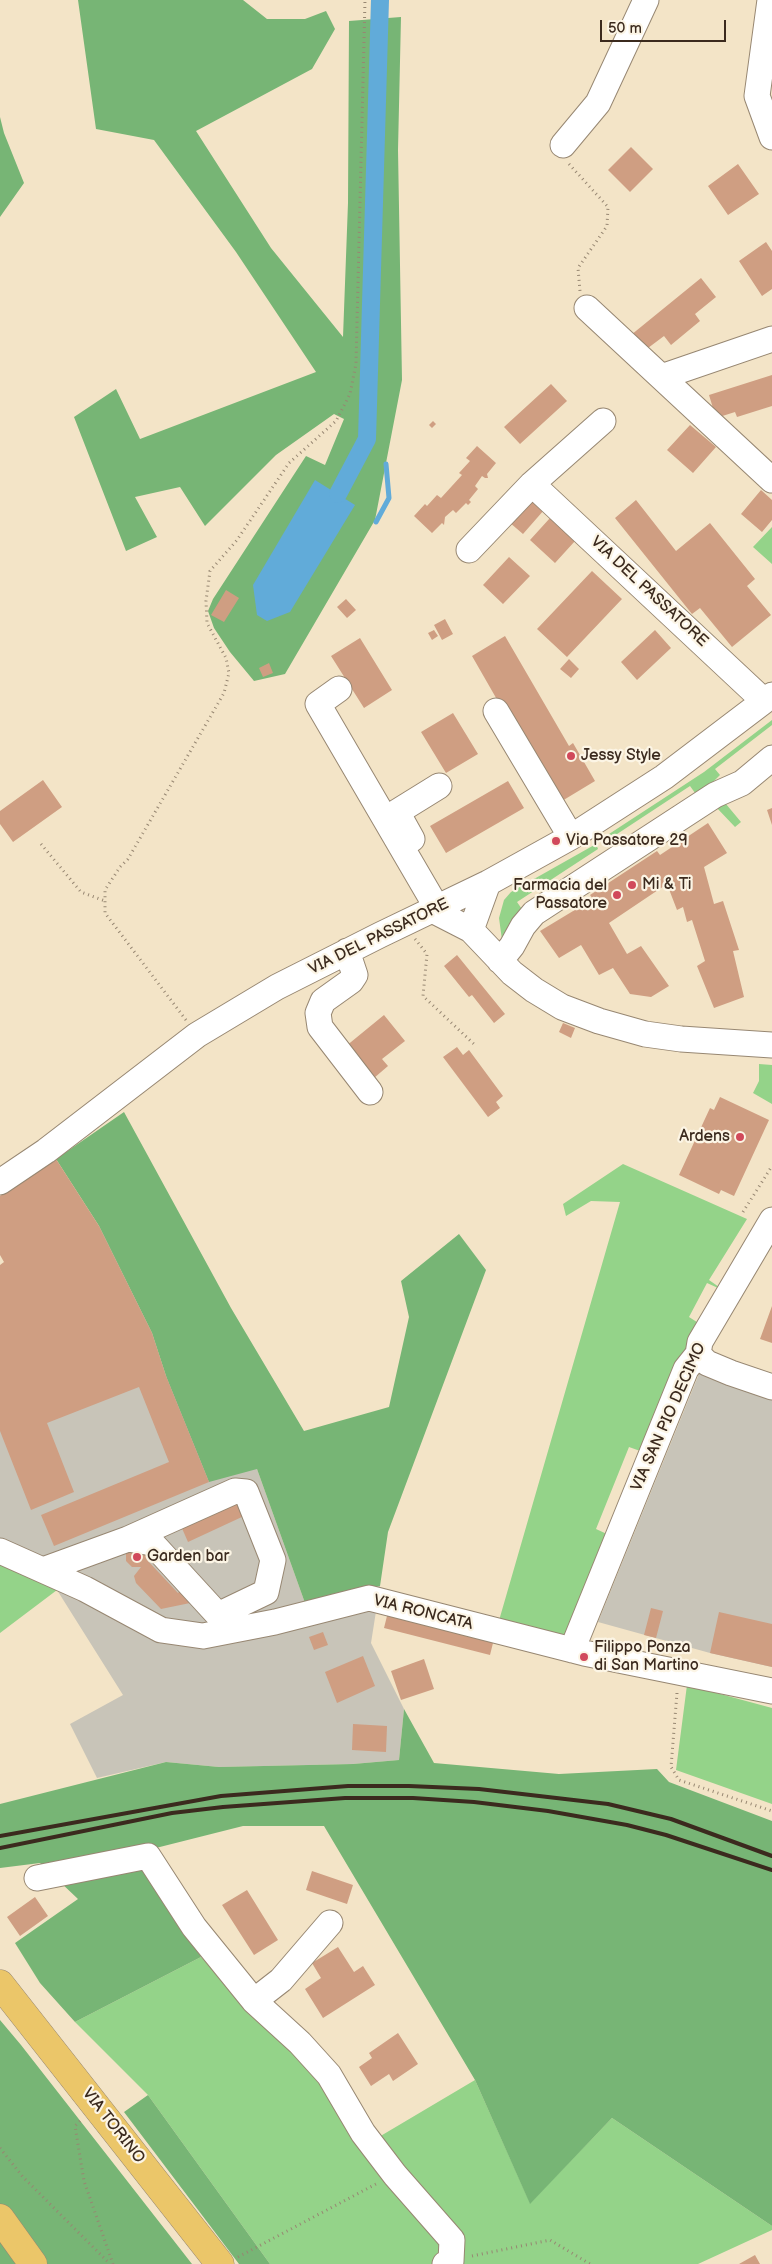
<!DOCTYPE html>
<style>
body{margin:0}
#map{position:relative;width:772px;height:2264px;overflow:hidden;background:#f3e4c7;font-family:"Balsamiq Sans",sans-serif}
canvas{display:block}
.scale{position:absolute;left:600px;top:20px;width:126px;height:22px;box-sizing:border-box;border:2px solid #3b2a1e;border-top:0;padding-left:6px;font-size:15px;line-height:18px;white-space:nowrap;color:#3b2a1e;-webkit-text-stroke:4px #fcf5e5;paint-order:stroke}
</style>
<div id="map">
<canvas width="772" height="2264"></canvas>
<div class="scale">50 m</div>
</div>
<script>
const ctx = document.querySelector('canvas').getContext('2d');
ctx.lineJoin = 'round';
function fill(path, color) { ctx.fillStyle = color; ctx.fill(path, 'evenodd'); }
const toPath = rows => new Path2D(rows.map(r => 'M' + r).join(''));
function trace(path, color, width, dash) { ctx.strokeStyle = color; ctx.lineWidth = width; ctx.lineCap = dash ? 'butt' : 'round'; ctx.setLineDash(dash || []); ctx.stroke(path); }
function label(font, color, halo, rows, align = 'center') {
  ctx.font = font + ' "Balsamiq Sans",sans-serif'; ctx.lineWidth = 4.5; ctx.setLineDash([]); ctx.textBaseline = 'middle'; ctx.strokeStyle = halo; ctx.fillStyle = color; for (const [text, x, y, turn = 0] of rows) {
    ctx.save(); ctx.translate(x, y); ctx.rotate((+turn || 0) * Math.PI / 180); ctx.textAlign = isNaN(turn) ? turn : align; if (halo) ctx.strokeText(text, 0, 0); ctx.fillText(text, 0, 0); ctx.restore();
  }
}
fill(toPath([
 [99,1226,152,1333,166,1376,257,1469,305,1603,380,1586,371,1643,404,1709,399,1760,353,1764,219,1767,166,1762,97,1778,70,1724,123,1695,57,1590,0,1563,0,1288],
 [701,1369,772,1394,772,1667,710,1653,598,1622]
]), '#c8c4b8');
fill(toPath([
 [772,527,772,564,753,547],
 [772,720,772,725,715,769,720,775,698,797,690,786,611,838,609,834,704,772],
 [726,804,741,822,735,827,716,807],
 [596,844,598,849,517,902,524,912,502,940,499,918,504,900,511,892],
 [759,1064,772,1065,772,1104,753,1093,759,1081],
 [623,1164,747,1219,709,1280,719,1287,718,1288,707,1283,689,1317,700,1324,678,1363,643,1452,629,1447,596,1529,609,1535,565,1639,498,1624,620,1202,591,1201,566,1216,563,1204],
 [0,1563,57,1590,0,1633],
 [687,1685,772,1708,772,1804,676,1770],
 [201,1957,305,2062,362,2147,475,2080,530,2203,612,2118,772,2226,772,2230,698,2264,270,2264,148,2095,75,2022]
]), '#94d389');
fill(toPath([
 [78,0,243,0,267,19,305,19,326,11,335,29,312,69,196,131,271,248,343,337,348,203,349,21,401,17,398,150,402,380,375,520,285,674,254,681,230,652,214,628,208,611,213,599,306,456,325,465,344,419,334,414,276,455,205,526,180,487,135,497,157,537,126,551,74,417,116,389,140,439,316,372,236,252,154,140,96,129],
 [0,117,4,133,24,183,0,217],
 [124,1112,231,1308,304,1431,389,1407,409,1317,401,1281,459,1234,486,1270,388,1532,380,1586,305,1603,257,1469,209,1482,166,1376,152,1333,99,1226,56,1159],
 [404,1709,434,1763,559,1774,657,1769,669,1782,772,1821,772,2226,612,2118,530,2204,475,2080,324,1826,243,1826,140,1852,201,1957,75,2022,40,1983,15,1943,78,1899,40,1863,0,1868,0,1804,166,1762,219,1767,353,1764,399,1760],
 [0,2020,21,2045,192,2264,0,2264],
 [148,2095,270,2264,239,2264,124,2112]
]), '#77b575');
fill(toPath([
 [315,480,355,505,290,612,267,621,257,615,253,585]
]), '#61abd9');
trace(toPath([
 [376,522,389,498,386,464]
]), '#61abd9', 5);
trace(toPath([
 [338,494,367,439,380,0]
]), '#61abd9', 18);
fill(toPath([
 [631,147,653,169,630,192,608,170],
 [738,164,759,194,728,215,708,186],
 [766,242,772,251,772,289,762,296,739,261],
 [701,278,716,297,695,314,700,321,671,345,664,336,644,351,631,335],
 [772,375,772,406,737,417,735,412,716,418,709,395],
 [551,384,567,401,520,444,504,427],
 [433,421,436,424,432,428,429,425],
 [690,425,716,447,693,473,667,450],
 [477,446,496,463,487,474,488,478,485,478,482,476,475,486,478,489,469,500,471,502,468,505,466,503,456,513,453,510,445,517,444,525,442,523,432,533,414,516,425,504,427,506,437,495,441,498,462,475,459,473,470,461,466,458],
 [761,490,772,500,772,520,762,532,741,514],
 [530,497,544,510,523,534,509,522],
 [636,500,676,551,710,523,755,579,747,586,771,615,732,647,700,608,692,614,615,518],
 [550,518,575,541,555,563,530,540],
 [509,557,530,576,503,604,483,585],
 [592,571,622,599,567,657,537,629],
 [226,590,239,598,224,622,211,615],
 [346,599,356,610,347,618,337,607],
 [445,619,453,634,442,640,434,625],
 [434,630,438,636,432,640,428,633],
 [655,630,671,648,637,680,621,662],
 [505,636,569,746,573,743,595,781,557,804,472,656],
 [360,638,392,690,364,708,331,656],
 [569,659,579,669,571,678,560,669],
 [269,663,273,673,263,677,259,668],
 [453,713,478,754,446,773,421,732],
 [43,780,62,807,13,842,0,824,0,811],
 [508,781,524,808,446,853,430,826],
 [772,808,772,825,767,810],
 [708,823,727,853,704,867,714,904,723,901,739,950,733,951,744,997,714,1008,697,966,705,961,692,920,687,922,683,907,677,910,667,884,609,923,627,954,641,946,669,986,651,997,630,994,613,968,599,975,581,945,559,958,540,931,593,899,590,895,657,851,660,855],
 [457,955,505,1014,494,1023,472,995,469,997,444,966],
 [384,1015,405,1041,382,1059,388,1066,367,1084,340,1051],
 [563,1023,575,1028,571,1038,559,1032],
 [457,1047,463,1055,469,1050,503,1096,496,1102,500,1108,488,1117,443,1057],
 [720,1097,769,1120,734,1196,721,1190,719,1194,679,1175,710,1108,714,1110],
 [56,1159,99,1226,152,1333,166,1376,209,1482,54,1546,41,1515,169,1462,139,1387,47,1423,74,1492,31,1510,0,1431,0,1265,4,1262,0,1255,0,1196],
 [772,1306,772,1343,760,1339],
 [237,1500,244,1516,188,1542,181,1526],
 [132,1546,148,1552,148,1561,178,1593,196,1577,195,1602,161,1609,136,1583,134,1576,141,1567,132,1567,126,1561,126,1552],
 [651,1608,663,1611,656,1638,644,1635],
 [388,1612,494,1639,490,1655,384,1628],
 [719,1612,772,1624,772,1667,710,1653],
 [323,1632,328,1645,314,1650,309,1637],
 [363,1656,375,1686,337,1703,325,1672],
 [424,1659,434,1689,401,1700,391,1671],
 [353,1724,387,1726,386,1752,352,1750],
 [312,1871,353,1885,347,1904,306,1890],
 [247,1890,278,1940,254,1955,222,1905],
 [35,1897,48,1916,20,1936,7,1917],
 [338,1947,354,1972,363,1966,375,1985,323,2018,305,1989,321,1978,312,1963],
 [398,2033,418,2064,393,2081,389,2074,371,2086,359,2067,372,2058,369,2053],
 [755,2255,760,2264,739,2264]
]), '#cf9e82');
const minor = toPath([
 [770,0,757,96,772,137],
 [563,145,598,103,646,0],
 [587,308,772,480],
 [667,375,772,339],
 [532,484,764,701],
 [469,550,532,484,603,421],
 [339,689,318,704,437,908],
 [496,711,571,837],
 [412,839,397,812,439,786],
 [432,910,471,930,512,973,534,990,562,1007,599,1021,645,1034,681,1039,772,1045],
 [471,930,488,883],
 [347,951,355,975,351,981,323,1001,318,1013,320,1027,370,1092],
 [500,961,512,946,523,926,534,913,715,795,742,783,772,758],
 [0,1182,46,1151,197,1035,277,987,380,935,488,883,571,837,664,777,772,695],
 [698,1354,707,1363,731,1373,772,1387],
 [128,1539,235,1491,246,1492,273,1560,266,1592,218,1615],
 [0,1551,85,1589,161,1630,203,1636,275,1622,369,1598,584,1653,772,1691],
 [43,1570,128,1539,152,1543,229,1627],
 [572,1650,686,1369,698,1354,700,1342,772,1220],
 [37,1878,148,1856,194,1927,254,2001,300,2043,329,2075,363,2133,395,2175,452,2240,451,2261,445,2264],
 [254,2001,281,1980,330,1923]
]);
const major = toPath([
 [0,1984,220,2264],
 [0,2218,33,2264]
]);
trace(minor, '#978772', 27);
trace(major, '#978772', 29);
trace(toPath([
 [569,164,608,207,607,226,578,268,580,291],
 [41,844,81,892,105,901],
 [415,939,427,954,423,996,476,1046],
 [186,1020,105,913,105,890,120,867,128,859,224,693,229,673,226,658,207,623,206,601,210,571,237,540,289,463,336,421,350,394,356,364,365,0],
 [743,1212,772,1166],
 [677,1693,671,1767,679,1780,772,1811],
 [80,2121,75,2126,84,2181,113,2264],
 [0,2148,23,2177,110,2264],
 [472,2256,550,2240,590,2264],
 [238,2257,376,2184]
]), '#978772', 3, [1, 4]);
trace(minor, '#fff', 25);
trace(major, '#ebc669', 28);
trace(toPath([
 [0,1836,221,1796,348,1786,409,1786,479,1789,608,1804,671,1819,772,1856],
 [0,1848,172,1813,223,1807,345,1798,413,1798,474,1802,548,1811,627,1825,666,1835,772,1870]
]), '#3b2a1e', 4);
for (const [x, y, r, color] of [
 [571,756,5,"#d1495b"],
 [556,841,5,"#d1495b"],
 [632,885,5,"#d1495b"],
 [617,895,5,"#d1495b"],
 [740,1137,5,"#d1495b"],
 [137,1557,5,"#d1495b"],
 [584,1657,5,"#d1495b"]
]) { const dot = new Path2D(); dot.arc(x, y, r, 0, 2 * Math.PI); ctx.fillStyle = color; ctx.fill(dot); trace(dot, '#fcf5e5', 2); }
label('16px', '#3b2a1e', '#fcf5e5', [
 ["VIA DEL PASSATORE",649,592,43],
 ["VIA DEL PASSATORE",379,937,-26],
 ["VIA SAN PIO DECIMO",669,1417,-66],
 ["VIA RONCATA",423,1613,14],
 ["VIA TORINO",113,2126,52]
]);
label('16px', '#3b2a1e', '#fcf5e5', [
 ["Jessy Style",581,756],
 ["Via Passatore 29",566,841],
 ["Mi & Ti",642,885],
 ["Farmacia del",607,886,"right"],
 ["Passatore",607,904,"right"],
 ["Ardens",730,1137,"right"],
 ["Garden bar",147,1557],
 ["Filippo Ponza",594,1648],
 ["di San Martino",594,1666]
], 'left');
</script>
